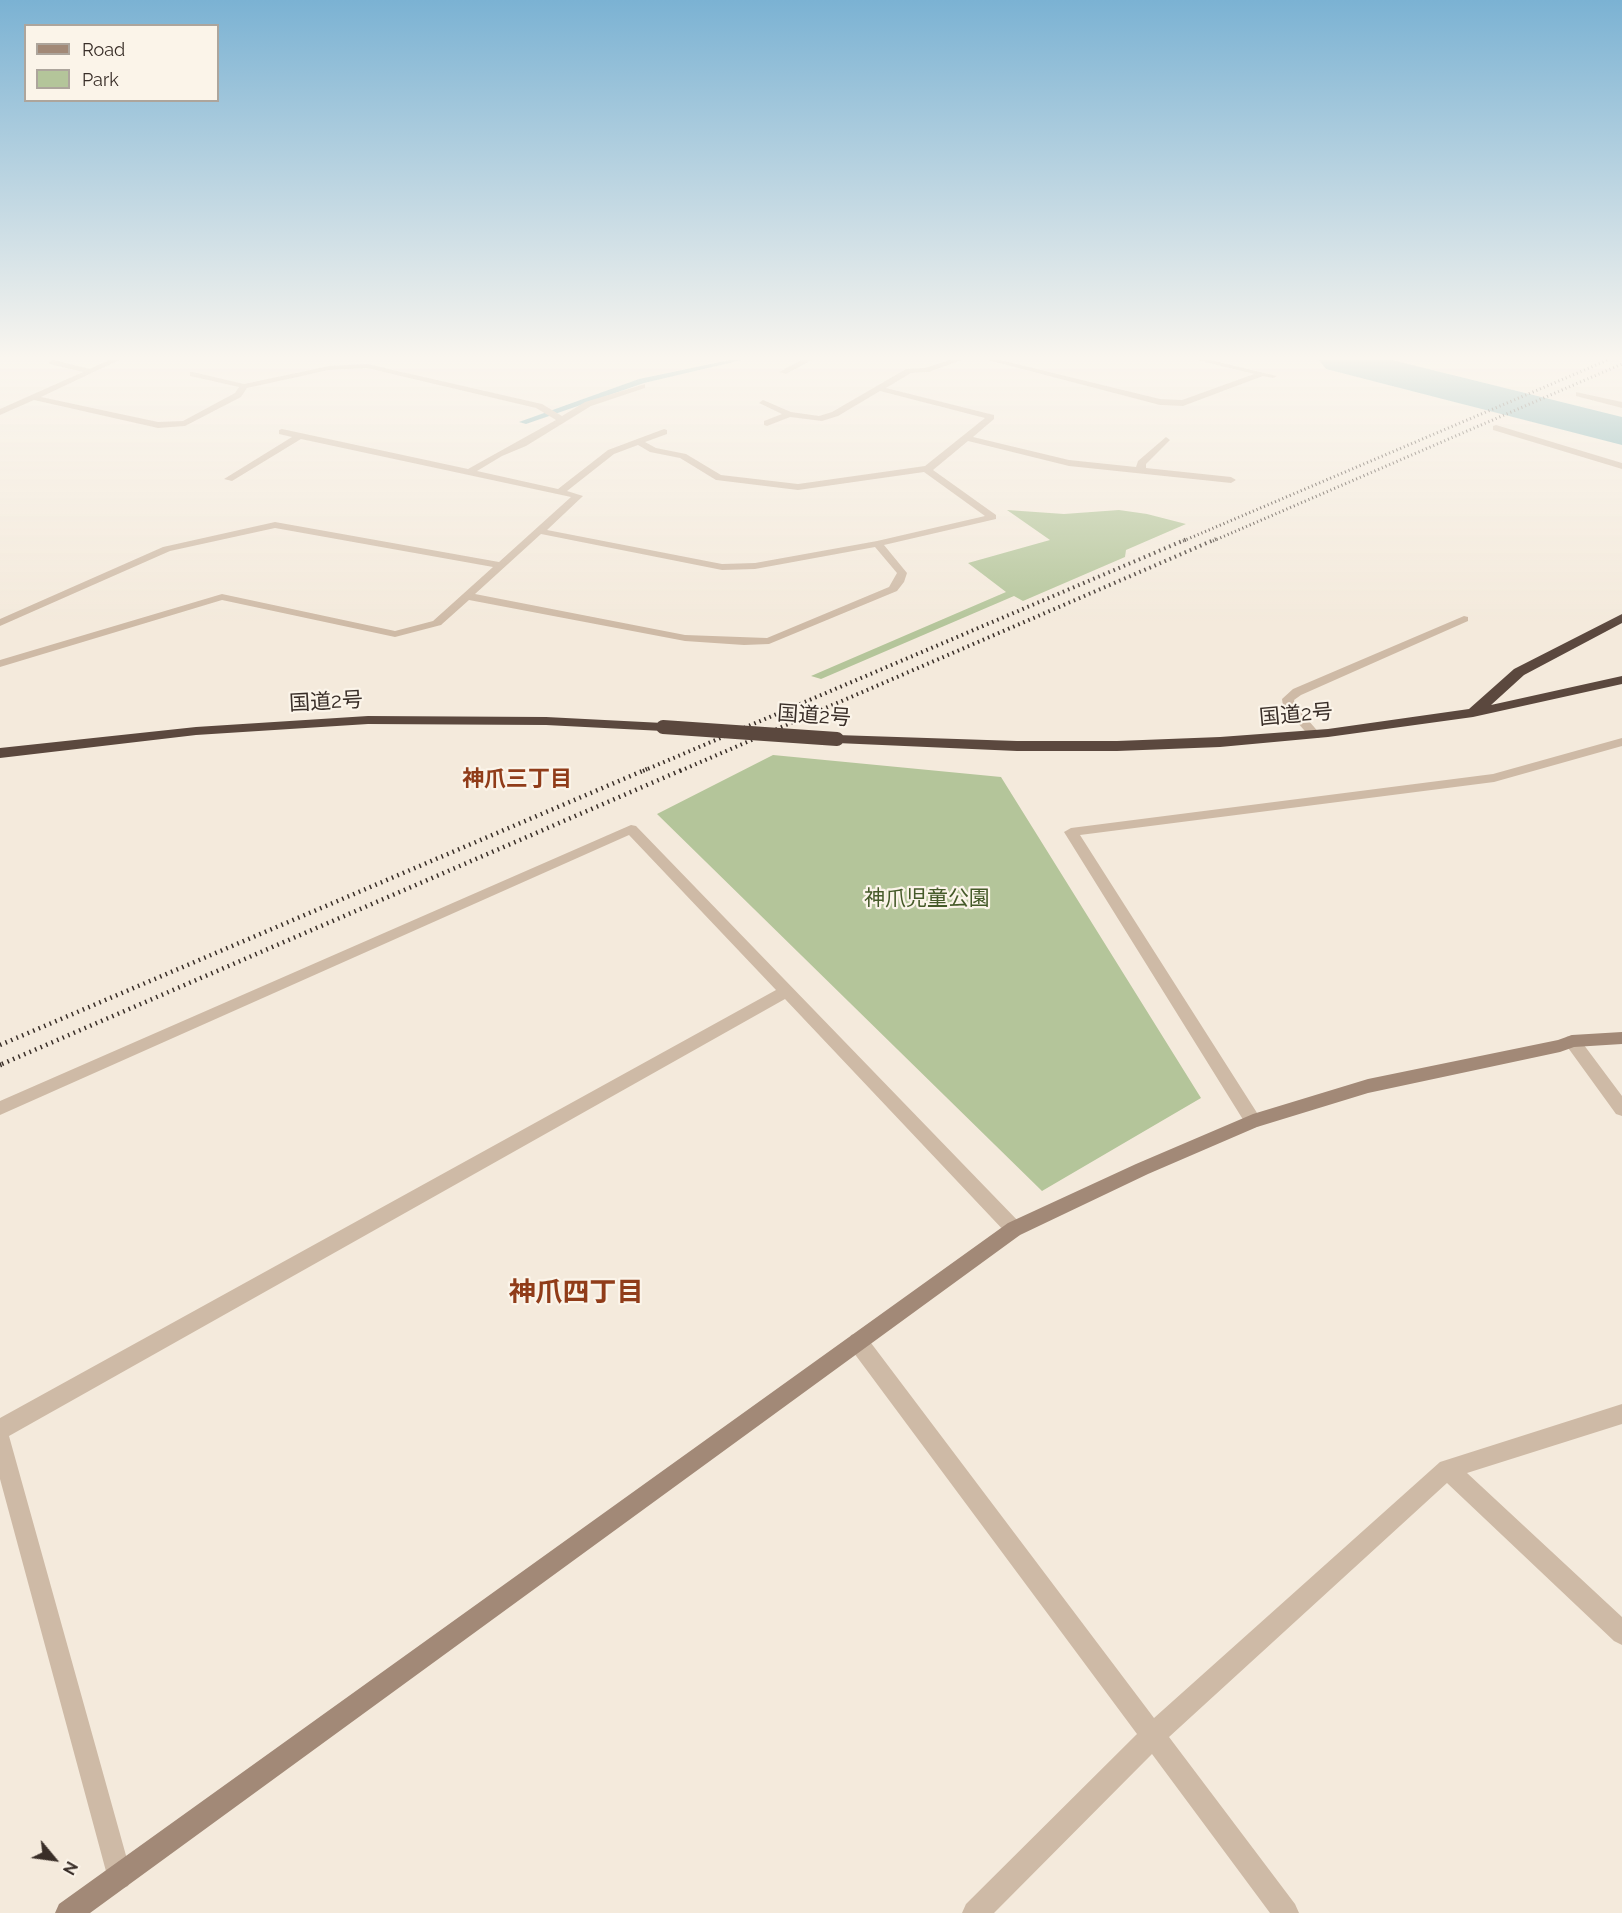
<!DOCTYPE html>
<meta charset="utf-8">
<style>
body{margin:0}
#map{position:relative;width:1622px;height:1913px;overflow:hidden;background:#f4eadc;font-family:Raleway,sans-serif}
canvas{display:block}
.legend{position:absolute;left:24px;top:24px;width:195px;height:78px;box-sizing:border-box;background:#fbf4e9;border:2px solid #ada59c;margin:0;padding:8px 10px;list-style:none;font-size:18px;color:#392e28}
.legend li{display:flex;align-items:center;gap:12px;height:30px}
.legend b{width:30px;border:2px solid #ada59c}
.north{position:absolute;left:24px;top:1829px;width:60px;height:60px;-webkit-text-stroke:4px #fbf4e9;paint-order:stroke;rotate:119deg;font-size:16px;font-weight:700;line-height:24px;text-align:center;color:#392e28}
.north::after{content:'';display:block;margin:auto;width:21px;height:27px;background:#392e28;clip-path:polygon(50% 0,100% 100%,50% 72%,0 100%)}
</style>
<div id="map">
<canvas width="1622" height="1913"></canvas>
<ul class="legend">
<li><b style="height:8px;background:#a28977"></b>Road</li>
<li><b style="height:16px;background:#b4c59a"></b>Park</li>
</ul>
<div class="north">N</div>
</div>
<script>
const ctx = document.querySelector('canvas').getContext('2d');
ctx.lineJoin = 'round';
function fill(path, color) { ctx.fillStyle = color; ctx.fill(path, 'evenodd'); }
const toPath = rows => new Path2D(rows.map(r => 'M' + r).join(''));
function trace(path, color, width, dash) { ctx.strokeStyle = color; ctx.lineWidth = width; ctx.lineCap = dash ? 'butt' : 'round'; ctx.setLineDash(dash || []); ctx.stroke(path); }
function label(font, color, halo, rows, align = 'center') {
  ctx.font = font + ' Raleway,"Noto Sans JP",sans-serif'; ctx.lineWidth = 4.5; ctx.setLineDash([]); ctx.textBaseline = 'middle'; ctx.strokeStyle = halo; ctx.fillStyle = color; for (const [text, x, y, turn = 0] of rows) {
    ctx.save(); ctx.translate(x, y); ctx.rotate((+turn || 0) * Math.PI / 180); ctx.textAlign = isNaN(turn) ? turn : align; if (halo) ctx.strokeText(text, 0, 0); ctx.fillText(text, 0, 0); ctx.restore();
  }
}
fill(toPath([
 [1007,510,1064,514,1119,510,1147,514,1186,524,1126,550,1125,557,1023,601,1014,596,821,679,811,676,1006,592,968,563,1050,540],
 [773,755,1001,777,1201,1098,1042,1191,657,814]
]), '#b4c59a');
fill(toPath([
 [730,360,742,360,644,383,526,424,519,422,639,379,730,360]
]), '#78aeb4');
fill(toPath([
 [1319,360,1392,360,1622,417,1622,445,1326,369,1319,360]
]), '#78aeb4');
fill(toPath([
 [1464,616,1468,617,1468,621,1301,695,1294,700,1295,705,1321,735,1319,738,1311,738,1283,706,1282,699,1293,689,1464,616]
]), '#cebaa6');
fill(toPath([
 [53,360,90,369,109,360,119,360,41,397,158,422,183,421,235,393,239,387,190,376,190,372,193,372,244,384,329,366,367,364,542,404,562,416,585,402,645,384,645,388,591,406,526,446,502,456,477,471,558,489,608,450,664,429,667,430,667,434,645,442,656,448,686,454,721,475,798,484,925,466,985,418,880,391,838,416,822,421,790,417,767,426,764,425,764,421,782,414,759,403,763,400,791,412,819,416,832,412,906,369,925,368,950,360,961,360,929,372,911,373,886,388,994,415,994,419,973,437,1069,460,1136,467,1138,461,1166,437,1170,440,1146,464,1146,468,1231,477,1236,480,1231,483,1069,466,968,441,933,470,996,515,996,519,884,545,907,573,904,582,897,591,769,644,744,645,685,641,469,600,441,625,395,637,222,600,0,667,0,660,222,594,395,631,433,621,493,567,275,528,170,551,0,626,0,619,163,547,275,522,499,562,571,497,301,439,232,481,224,479,292,437,279,434,279,430,282,429,468,469,556,420,536,408,367,368,329,370,247,388,241,397,185,426,158,428,34,400,0,415,0,409,83,372,50,364,49,362,53,360],
 [638,445,650,452,680,458,716,480,798,490,924,472,985,516,877,541,755,563,722,564,547,530,583,496,567,491,614,454,638,445],
 [541,534,722,570,755,569,875,547,897,573,889,587,767,638,685,635,475,594,541,534],
 [802,360,812,360,786,374,779,372,802,360],
 [988,360,1000,360,1160,399,1182,400,1254,374,1197,360,1210,360,1277,376,1273,378,1263,376,1183,406,1160,405,988,360],
 [1576,392,1622,402,1622,408,1576,396,1576,392],
 [1496,425,1622,463,1622,469,1493,430,1493,426,1496,425],
 [1622,738,1622,746,1494,782,1080,835,1259,1116,1261,1121,1259,1126,1253,1128,1247,1126,1064,832,1071,828,1493,774,1622,738],
 [631,825,636,826,1020,1223,1023,1229,1020,1235,1014,1237,1008,1235,785,999,9,1436,132,1877,128,1886,119,1890,110,1886,0,1479,0,1418,776,990,629,835,0,1115,0,1101,631,825],
 [1572,1035,1578,1037,1622,1096,1622,1116,1616,1114,1566,1045,1564,1041,1566,1037,1572,1035],
 [858,1333,865,1335,1154,1718,1440,1462,1622,1404,1622,1424,1467,1473,1622,1617,1622,1645,1614,1641,1447,1483,1169,1737,1295,1904,1299,1913,1270,1913,1152,1754,994,1913,962,1913,966,1904,1137,1734,851,1349,848,1342,851,1335,858,1333]
]), '#cebaa6');
fill(toPath([
 [1622,1032,1622,1044,1574,1047,1560,1052,1368,1093,1257,1127,1148,1174,1020,1235,90,1913,55,1913,59,1904,1008,1223,1136,1164,1253,1114,1368,1079,1558,1040,1572,1035,1622,1032]
]), '#a28977');
fill(toPath([
 [1622,614,1622,623,1524,675,1491,705,1622,676,1622,684,1473,717,1328,737,1220,747,1117,751,1017,751,837,743,830,739,837,735,1017,741,1117,741,1220,737,1328,729,1469,709,1514,669,1622,614],
 [368,716,546,717,663,723,670,727,663,731,546,725,368,724,196,735,0,758,0,748,196,727,368,716]
]), '#5b483e');
trace(toPath([
 [1183,541,1608,360],
 [1213,541,1622,364]
]), '#392e28', 3, [1, 3]);
trace(toPath([
 [643,771,1187,539],
 [680,771,1216,539]
]), '#392e28', 4, [1.5, 4]);
trace(toPath([
 [0,1045,647,769],
 [2,1064,684,769]
]), '#392e28', 4.5, [1.5, 4.5]);
trace(toPath([
 [0,1065,6,1063]
]), '#392e28', 5, [1.5, 5]);
trace(toPath([
 [663,727,837,739]
]), '#5b483e', 14);
const sky = ctx.createLinearGradient(0, 0, 0, 627);
sky.addColorStop(0, '#7bb2d3');
sky.addColorStop(0.57, '#faf6ef');
sky.addColorStop(1, '#faf6ef00');
ctx.fillStyle = sky;
ctx.fillRect(0, 0, 1622, 627);
label('21px', '#392e28', '#fbf4e9', [
 ["国道2号",326,702,-3],
 ["国道2号",1296,715,-5],
 ["国道2号",814,716,4]
]);
label('21px', '#455a29', '#fbf4e9', [
 ["神爪児童公園",927,899]
]);
label('bold 22px', '#903c19', '#fbf4e9', [
 ["神爪三丁目",517,779]
]);
label('bold 27px', '#903c19', '#fbf4e9', [
 ["神爪四丁目",576,1293]
]);
</script>
